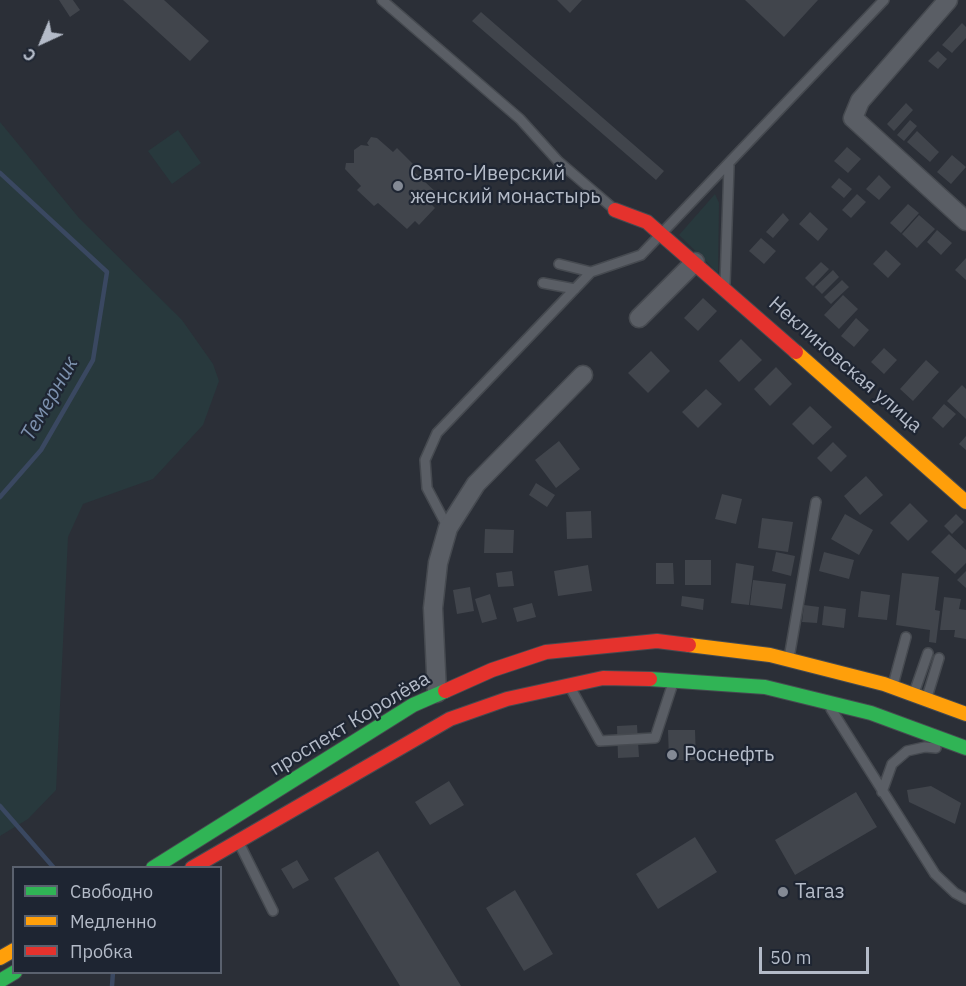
<!DOCTYPE html>
<meta charset="utf-8">
<style>
body{margin:0}
#map{position:relative;width:966px;height:986px;overflow:hidden;background:#2b2f37;font-family:"IBM Plex Sans",sans-serif}
canvas{display:block}
.legend{position:absolute;left:12px;top:866px;width:210px;height:108px;box-sizing:border-box;background:#1e2532;border:2px solid #5a616e;margin:0;padding:8px 10px;list-style:none;font-size:18px;color:#b4bbc8}
.legend li{display:flex;align-items:center;gap:12px;height:30px}
.legend b{width:30px;border:2px solid #5a616e}
.north{position:absolute;left:12px;top:12px;width:60px;height:60px;-webkit-text-stroke:4px #1e2532;paint-order:stroke;rotate:224deg;font-size:16px;font-weight:700;line-height:24px;text-align:center;color:#b4bbc8}
.north::after{content:'';display:block;margin:auto;width:21px;height:27px;background:#b4bbc8;clip-path:polygon(50% 0,100% 100%,50% 72%,0 100%)}
.scale{position:absolute;left:759px;top:947px;width:110px;height:27px;box-sizing:border-box;border:3px solid #b4bbc8;border-top:0;padding-left:8px;font-size:18px;line-height:21px;white-space:nowrap;color:#b4bbc8;-webkit-text-stroke:4px #1e2532;paint-order:stroke}
</style>
<div id="map">
<canvas width="966" height="986"></canvas>
<ul class="legend">
<li><b style="height:8px;background:#30b455"></b>Свободно</li>
<li><b style="height:8px;background:#ff9f0a"></b>Медленно</li>
<li><b style="height:8px;background:#e5322d"></b>Пробка</li>
</ul>
<div class="north">С</div>
<div class="scale">50 m</div>
</div>
<script>
const ctx = document.querySelector('canvas').getContext('2d');
ctx.lineJoin = 'round';
function fill(path, color) { ctx.fillStyle = color; ctx.fill(path, 'evenodd'); }
const toPath = rows => new Path2D(rows.map(r => 'M' + r).join(''));
function trace(path, color, width, dash) { ctx.strokeStyle = color; ctx.lineWidth = width; ctx.lineCap = dash ? 'butt' : 'round'; ctx.setLineDash(dash || []); ctx.stroke(path); }
function label(font, color, halo, rows, align = 'center') {
  ctx.font = font + ' "IBM Plex Sans",sans-serif'; ctx.lineWidth = 4.5; ctx.setLineDash([]); ctx.textBaseline = 'middle'; ctx.strokeStyle = halo; ctx.fillStyle = color; for (const [text, x, y, turn = 0] of rows) {
    ctx.save(); ctx.translate(x, y); ctx.rotate((+turn || 0) * Math.PI / 180); ctx.textAlign = isNaN(turn) ? turn : align; if (halo) ctx.strokeText(text, 0, 0); ctx.fillText(text, 0, 0); ctx.restore();
  }
}
fill(toPath([
 [0,122,79,218,182,320,213,364,219,381,203,425,153,479,83,504,68,537,56,790,28,819,0,836],
 [178,130,201,163,172,184,148,151],
 [715,194,719,203,718,273,679,235]
]), '#28393d');
trace(toPath([
 [0,173,107,272,93,360,41,450,0,497],
 [0,806,54,868],
 [112,986,113,972]
]), '#3a4861', 4.5);
fill(toPath([
 [59,0,73,0,80,10,70,17],
 [123,0,164,0,209,41,190,61],
 [557,0,582,0,570,13],
 [745,0,818,0,784,37],
 [481,12,664,171,656,180,472,21],
 [962,23,966,27,966,38,952,53,942,45],
 [938,51,947,59,938,69,928,61],
 [906,103,913,110,894,131,887,124],
 [910,120,917,126,904,141,897,135],
 [917,131,939,152,930,162,907,142],
 [371,137,377,138,393,152,397,148,414,165,410,168,439,195,431,204,435,208,419,225,415,221,407,229,378,203,374,206,357,190,361,186,345,169,346,163,354,163,354,150,361,145,369,146,367,143],
 [847,147,861,159,848,173,834,161],
 [952,155,966,167,951,184,937,172],
 [879,175,891,187,879,200,866,189],
 [839,178,852,189,844,198,831,187],
 [857,194,866,202,851,218,842,210],
 [908,204,919,213,901,233,890,223],
 [810,212,828,229,818,241,799,224],
 [783,213,789,220,773,238,766,232],
 [919,215,935,229,917,248,902,234],
 [937,230,952,243,941,255,927,242],
 [761,238,776,251,764,264,749,251],
 [886,250,901,264,888,278,873,264],
 [966,258,966,280,955,270],
 [821,262,829,269,813,286,805,278],
 [833,270,839,277,822,294,815,287],
 [842,280,849,287,831,304,824,297],
 [843,295,858,309,839,329,824,315],
 [703,298,717,311,698,331,684,318],
 [856,318,869,330,854,347,841,336],
 [741,339,762,360,739,382,719,361],
 [884,348,897,360,884,374,871,362],
 [651,351,670,371,648,393,628,373],
 [926,360,939,372,913,401,900,389],
 [776,367,792,384,770,406,754,389],
 [962,385,966,389,966,419,947,401],
 [706,389,722,404,698,428,682,412],
 [944,404,956,414,943,428,932,418],
 [810,406,832,427,813,445,792,424],
 [966,436,966,450,959,444],
 [559,441,580,469,556,488,535,460],
 [833,442,847,456,831,472,817,458],
 [866,476,883,495,860,515,844,496],
 [536,483,555,495,547,507,529,495],
 [722,494,742,499,736,524,715,519],
 [910,503,928,521,908,541,890,523],
 [591,511,592,538,567,539,566,512],
 [845,514,873,530,859,555,831,539],
 [956,514,964,522,952,534,944,526],
 [762,518,793,522,788,552,758,548],
 [485,529,514,530,513,553,484,553],
 [949,534,966,550,966,563,955,574,931,552],
 [776,552,795,556,791,576,772,571],
 [824,552,854,560,849,579,819,571],
 [685,560,711,560,711,585,685,585],
 [656,563,673,563,674,584,656,584],
 [736,563,754,566,749,605,731,603],
 [588,565,592,591,558,596,554,571],
 [512,571,514,586,498,587,496,573],
 [966,571,966,588,957,580],
 [902,573,939,577,935,610,940,611,936,643,929,642,930,630,896,625],
 [753,580,786,584,782,609,750,605],
 [470,587,474,611,457,614,453,590],
 [861,591,890,595,887,620,858,617],
 [490,594,497,619,482,623,475,599],
 [682,596,704,599,703,610,681,606],
 [944,597,961,599,959,609,966,610,966,639,954,637,955,630,940,630],
 [532,603,536,617,517,622,513,608],
 [804,605,819,607,817,623,802,622],
 [824,606,846,609,844,628,822,625],
 [637,725,639,757,618,758,617,726],
 [668,730,695,730,696,760,669,760],
 [449,781,464,805,430,825,415,802],
 [931,786,961,803,955,824,909,802,907,790],
 [856,792,877,827,795,875,775,840],
 [695,837,717,872,658,909,636,874],
 [378,851,461,986,400,986,334,878],
 [297,860,309,880,293,889,281,869],
 [515,890,553,954,524,971,486,908]
]), '#41454c');
const lane = toPath([
 [382,0,520,119,558,161,614,209],
 [559,264,591,272],
 [543,283,575,289],
 [725,284,729,166],
 [448,528,427,488,425,460,437,433,591,272,641,255,884,0],
 [789,658,816,502],
 [893,685,906,637],
 [570,687,600,741,655,738,673,683],
 [914,693,928,653],
 [927,697,939,658],
 [831,709,935,874,955,893,966,899],
 [882,792,892,764,907,751,925,747,936,748],
 [239,843,273,911]
]);
const street = toPath([
 [948,0,860,101,853,118,966,221],
 [639,318,695,262],
 [437,693,433,608,438,563,448,528,476,484,583,375]
]);
const fast = toPath([
 [650,679,765,687,871,713,966,748],
 [153,868,413,705,445,691],
 [0,981,15,972]
]);
const slow = toPath([
 [796,352,966,502],
 [689,645,770,655,884,684,966,714],
 [0,958,14,950]
]);
const jam = toPath([
 [615,210,647,222,796,352],
 [445,691,492,670,546,652,657,641,689,645],
 [192,868,450,719,507,699,603,678,650,679]
]);
trace(lane, '#464a50', 12);
trace(street, '#464a50', 21);
trace(fast, '#464a50', 16);
trace(slow, '#464a50', 16);
trace(jam, '#464a50', 16);
trace(lane, '#5a5e65', 9);
trace(street, '#5a5e65', 18);
trace(fast, '#30b455', 14);
trace(slow, '#ff9f0a', 14);
trace(jam, '#e5322d', 14);
for (const [x, y, r, color] of [
 [398,186,6,"#848a95"],
 [672,755,6,"#848a95"],
 [783,892,6,"#848a95"]
]) { const dot = new Path2D(); dot.arc(x, y, r, 0, 2 * Math.PI); ctx.fillStyle = color; ctx.fill(dot); trace(dot, '#1e2532', 2); }
label('20px', '#b4bbc8', '#1e2532', [
 ["Свято-Иверский",410,174],
 ["женский монастырь",410,197],
 ["Роснефть",684,755],
 ["Тагаз",795,892]
], 'left');
label('20px', '#b4bbc8', '#1e2532', [
 ["Неклиновская улица",845,365,41],
 ["проспект Королёва",350,724,-31]
]);
label('italic 21px', '#7d91ae', '#1e2532', [
 ["Темерник",50,399,-60]
]);
</script>
